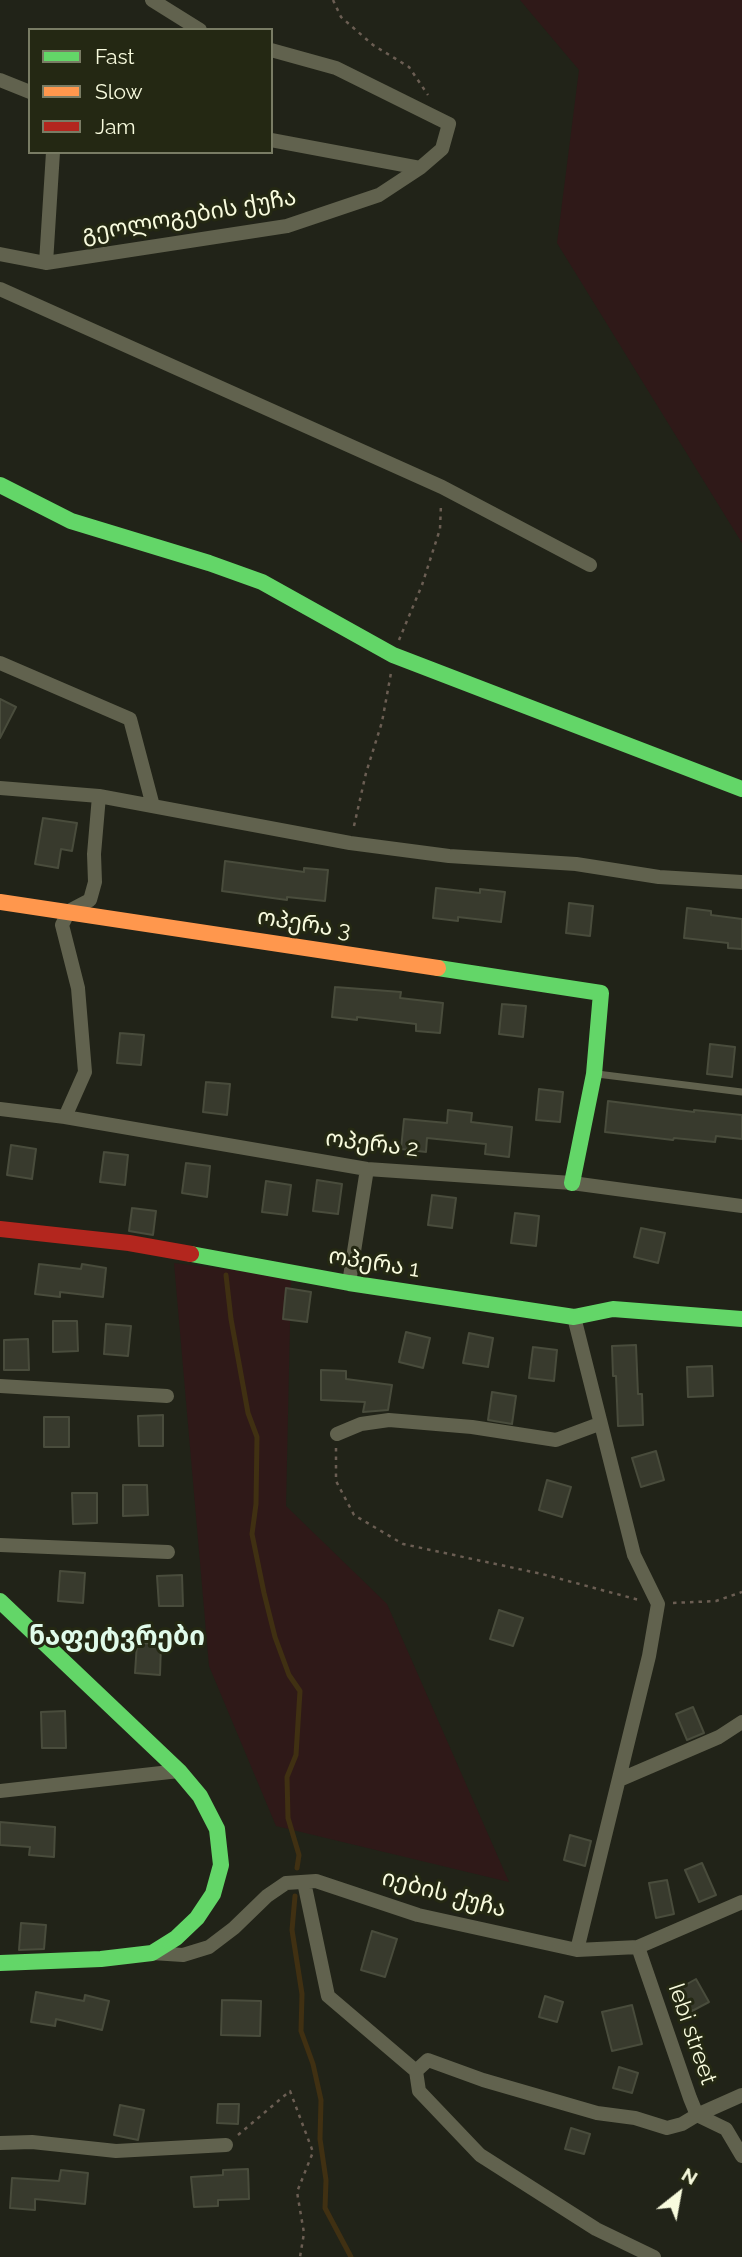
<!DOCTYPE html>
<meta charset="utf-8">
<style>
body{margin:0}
#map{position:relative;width:742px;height:2257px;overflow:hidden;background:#212318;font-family:Raleway,sans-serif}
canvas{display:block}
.legend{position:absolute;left:28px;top:28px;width:245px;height:126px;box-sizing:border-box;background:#242813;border:2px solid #797c64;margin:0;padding:9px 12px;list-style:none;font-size:21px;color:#f8fbde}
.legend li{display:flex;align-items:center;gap:14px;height:35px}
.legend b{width:35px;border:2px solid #797c64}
.north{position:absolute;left:644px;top:2159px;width:70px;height:70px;-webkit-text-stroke:5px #242813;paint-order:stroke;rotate:31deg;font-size:19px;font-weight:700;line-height:28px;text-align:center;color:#f8fbde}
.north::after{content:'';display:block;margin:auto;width:24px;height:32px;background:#f8fbde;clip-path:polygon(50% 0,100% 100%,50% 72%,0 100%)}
</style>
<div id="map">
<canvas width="742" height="2257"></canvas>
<ul class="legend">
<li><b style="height:9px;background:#63d668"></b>Fast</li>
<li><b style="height:9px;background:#ff974d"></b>Slow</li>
<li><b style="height:9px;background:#b3261e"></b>Jam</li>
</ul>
<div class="north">N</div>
</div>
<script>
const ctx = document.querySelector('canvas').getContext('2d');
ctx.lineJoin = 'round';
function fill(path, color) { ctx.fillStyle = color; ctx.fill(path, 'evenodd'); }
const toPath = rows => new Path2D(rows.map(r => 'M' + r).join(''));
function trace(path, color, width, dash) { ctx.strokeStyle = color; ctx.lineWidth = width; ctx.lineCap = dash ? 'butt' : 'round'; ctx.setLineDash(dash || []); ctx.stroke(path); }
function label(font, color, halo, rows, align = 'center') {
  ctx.font = font + ' Raleway,"Noto Sans Georgian",sans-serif'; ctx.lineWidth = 6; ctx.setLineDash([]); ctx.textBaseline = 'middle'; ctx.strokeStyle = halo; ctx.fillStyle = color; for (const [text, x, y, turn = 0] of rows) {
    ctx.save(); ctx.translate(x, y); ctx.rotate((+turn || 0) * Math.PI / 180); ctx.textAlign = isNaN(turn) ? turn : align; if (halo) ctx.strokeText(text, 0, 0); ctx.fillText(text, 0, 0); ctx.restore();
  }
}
fill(toPath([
 [520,0,742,0,742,543,557,243,579,70],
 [174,1263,291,1277,286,1506,387,1604,509,1882,276,1826,209,1666]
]), '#2f1918');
trace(toPath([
 [226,1275,231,1319,248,1413,257,1437,256,1504,252,1534,264,1593,275,1637,289,1675,300,1691,296,1755,287,1777,288,1818,299,1855,297,1868],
 [295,1896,292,1930,302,1994,301,2031,313,2064,321,2100,320,2139,326,2180,325,2208,351,2257]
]), '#403012', 5);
const building = toPath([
 [0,699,16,707,0,738,0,699],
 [43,818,77,823,72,851,61,849,58,868,35,864,43,818],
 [225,861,304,872,304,868,328,870,325,901,287,897,287,900,222,891,225,861],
 [436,888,480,893,480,889,505,892,501,922,458,917,458,921,433,918,436,888],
 [569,903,593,906,590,936,566,933,569,903],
 [687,908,711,911,711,915,742,919,742,949,728,948,728,943,684,938,687,908],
 [335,987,401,992,400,998,443,1003,440,1033,416,1031,416,1024,357,1017,357,1020,332,1017,335,987],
 [502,1004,526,1006,523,1037,499,1034,502,1004],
 [120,1033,144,1035,141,1065,117,1063,120,1033],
 [710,1044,735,1047,732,1077,707,1074,710,1044],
 [206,1082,230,1084,227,1115,203,1112,206,1082],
 [539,1089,563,1092,560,1122,536,1120,539,1089],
 [608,1101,694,1112,694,1110,742,1115,742,1139,716,1136,715,1142,674,1138,673,1140,605,1132,608,1101],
 [448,1110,472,1113,471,1122,512,1127,509,1157,485,1154,486,1144,427,1138,426,1152,401,1149,404,1119,447,1123,448,1110],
 [11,1145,36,1149,32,1179,7,1175,11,1145],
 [104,1152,128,1155,125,1185,100,1182,104,1152],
 [186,1163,210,1166,207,1197,182,1193,186,1163],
 [317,1180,342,1184,338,1214,313,1211,317,1180],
 [266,1181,291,1185,287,1215,262,1212,266,1181],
 [432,1195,456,1198,452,1228,428,1225,432,1195],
 [132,1208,156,1211,153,1235,129,1231,132,1208],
 [515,1213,539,1216,536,1246,511,1243,515,1213],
 [641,1228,665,1233,658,1263,634,1257,641,1228],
 [39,1264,81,1269,82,1264,106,1268,103,1297,60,1292,60,1297,35,1294,39,1264],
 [286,1288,311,1292,307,1322,283,1319,286,1288],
 [53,1321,77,1321,78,1351,53,1352,53,1321],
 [106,1324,131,1326,128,1356,104,1354,106,1324],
 [406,1332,430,1338,423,1368,399,1362,406,1332],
 [469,1333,493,1338,488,1367,463,1363,469,1333],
 [28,1339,29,1370,4,1370,4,1340,28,1339],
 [636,1345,638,1394,642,1394,643,1425,618,1426,616,1376,613,1376,612,1346,636,1345],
 [533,1347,557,1350,554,1381,529,1378,533,1347],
 [712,1366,713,1396,688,1397,687,1367,712,1366],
 [321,1370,346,1371,346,1379,392,1385,388,1410,363,1412,365,1402,321,1400,321,1370],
 [492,1392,516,1396,512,1424,488,1420,492,1392],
 [163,1415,163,1446,139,1446,138,1416,163,1415],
 [44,1417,69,1417,69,1447,44,1447,44,1417],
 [656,1451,664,1480,641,1487,632,1458,656,1451],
 [547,1480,571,1487,562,1517,539,1510,547,1480],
 [123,1485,147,1485,148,1515,123,1516,123,1485],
 [72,1493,97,1493,97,1523,73,1524,72,1493],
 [60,1571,85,1573,83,1603,58,1601,60,1571],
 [182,1575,183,1606,159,1606,157,1576,182,1575],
 [499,1610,523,1618,513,1646,490,1639,499,1610],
 [137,1643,161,1644,160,1675,135,1673,137,1643],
 [693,1707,704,1733,687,1740,676,1714,693,1707],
 [65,1711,66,1748,42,1748,41,1712,65,1711],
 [0,1822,55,1827,54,1857,29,1855,30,1847,0,1845,0,1822],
 [570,1835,591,1841,585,1866,564,1860,570,1835],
 [702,1863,716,1895,699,1902,685,1870,702,1863],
 [667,1880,674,1914,656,1918,649,1883,667,1880],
 [21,1923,46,1925,44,1949,19,1950,21,1923],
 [372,1931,397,1939,385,1977,361,1970,372,1931],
 [696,1979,709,2002,692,2011,680,1988,696,1979],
 [36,1992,84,2001,85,1995,109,2001,102,2030,56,2019,55,2026,31,2022,36,1992],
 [545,1996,563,2002,557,2022,539,2017,545,1996],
 [222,2000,261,2001,260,2036,221,2035,222,2000],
 [632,2005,642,2044,612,2051,602,2012,632,2005],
 [619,2067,638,2073,632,2093,613,2088,619,2067],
 [218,2104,239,2104,238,2124,217,2123,218,2104],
 [120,2105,144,2110,138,2140,114,2135,120,2105],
 [571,2128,590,2134,584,2154,565,2149,571,2128],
 [248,2169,249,2199,218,2200,218,2206,194,2207,191,2177,223,2175,223,2170,248,2169],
 [61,2170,88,2173,85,2204,35,2199,35,2210,10,2208,12,2178,59,2181,61,2170]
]);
fill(building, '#383a2d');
trace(building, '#494c3c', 2);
trace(toPath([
 [333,0,341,17,373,45,409,67,428,95],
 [399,640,422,585,440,529,441,504],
 [354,826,366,773,382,722,391,673],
 [336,1448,336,1481,354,1515,403,1544,542,1574,639,1600],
 [673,1603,716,1601,742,1592],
 [238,2135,290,2091,313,2152,297,2192,304,2233,300,2257]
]), '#6b5e53', 2.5, [3.5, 5]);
trace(toPath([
 [597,1074,742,1092]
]), '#61624e', 7);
trace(toPath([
 [152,0,200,30],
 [0,80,30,92],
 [271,140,420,168],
 [0,254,46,263,287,226,379,195,420,168,442,149,449,124,336,68,271,50],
 [46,263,53,152],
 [0,289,442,487,590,565],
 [0,663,130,719,153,806],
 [0,788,99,796,350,843,449,856,576,864,659,877,742,882],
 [0,1109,65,1117,367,1169,572,1183,742,1206],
 [65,1117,85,1072,78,988,62,925,69,911,90,900,95,882,94,854,99,796],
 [349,1283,367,1169],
 [574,1317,634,1555,658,1604,649,1656,577,1950],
 [0,1386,167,1396],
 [337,1434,361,1424,389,1420,472,1427,556,1440,599,1424],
 [0,1545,168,1552],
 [619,1780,719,1737,742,1722],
 [0,1791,179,1771],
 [304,1882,328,1996,416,2071],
 [638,1947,690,2098,697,2115,726,2129,742,2156],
 [152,1953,183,1955,209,1947,234,1928,267,1896,286,1883,316,1881,418,1915,577,1950,638,1947,742,1902],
 [0,2143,32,2142,116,2151,226,2145],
 [654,2257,596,2229,480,2155,419,2091,416,2071,428,2060,483,2080,597,2113,635,2118,667,2128,682,2124,697,2115,742,2095]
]), '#61624e', 14);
trace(toPath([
 [0,485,71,521,209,563,262,582,393,655,742,789],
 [438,968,601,993,594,1074,572,1183],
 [191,1254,349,1283,574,1317,613,1309,742,1319],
 [0,1601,179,1771,200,1796,217,1829,221,1865,213,1894,197,1918,176,1938,152,1953,101,1959,0,1963]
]), '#63d668', 16);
trace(toPath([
 [0,902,438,968]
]), '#ff974d', 16);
trace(toPath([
 [0,1229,129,1243,191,1254]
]), '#b3261e', 16);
label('23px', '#f8fbde', '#242813', [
 ["გეოლოგების ქუჩა",189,216,-10],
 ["ოპერა 3",304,924,9],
 ["ოპერა 2",372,1144,7],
 ["ოპერა 1",374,1263,9],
 ["იების ქუჩა",444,1894,15],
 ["Iebi street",692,2034,71]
]);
label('bold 26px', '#e0fbea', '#242813', [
 ["ნაფეტვრები",117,1637]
]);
</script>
